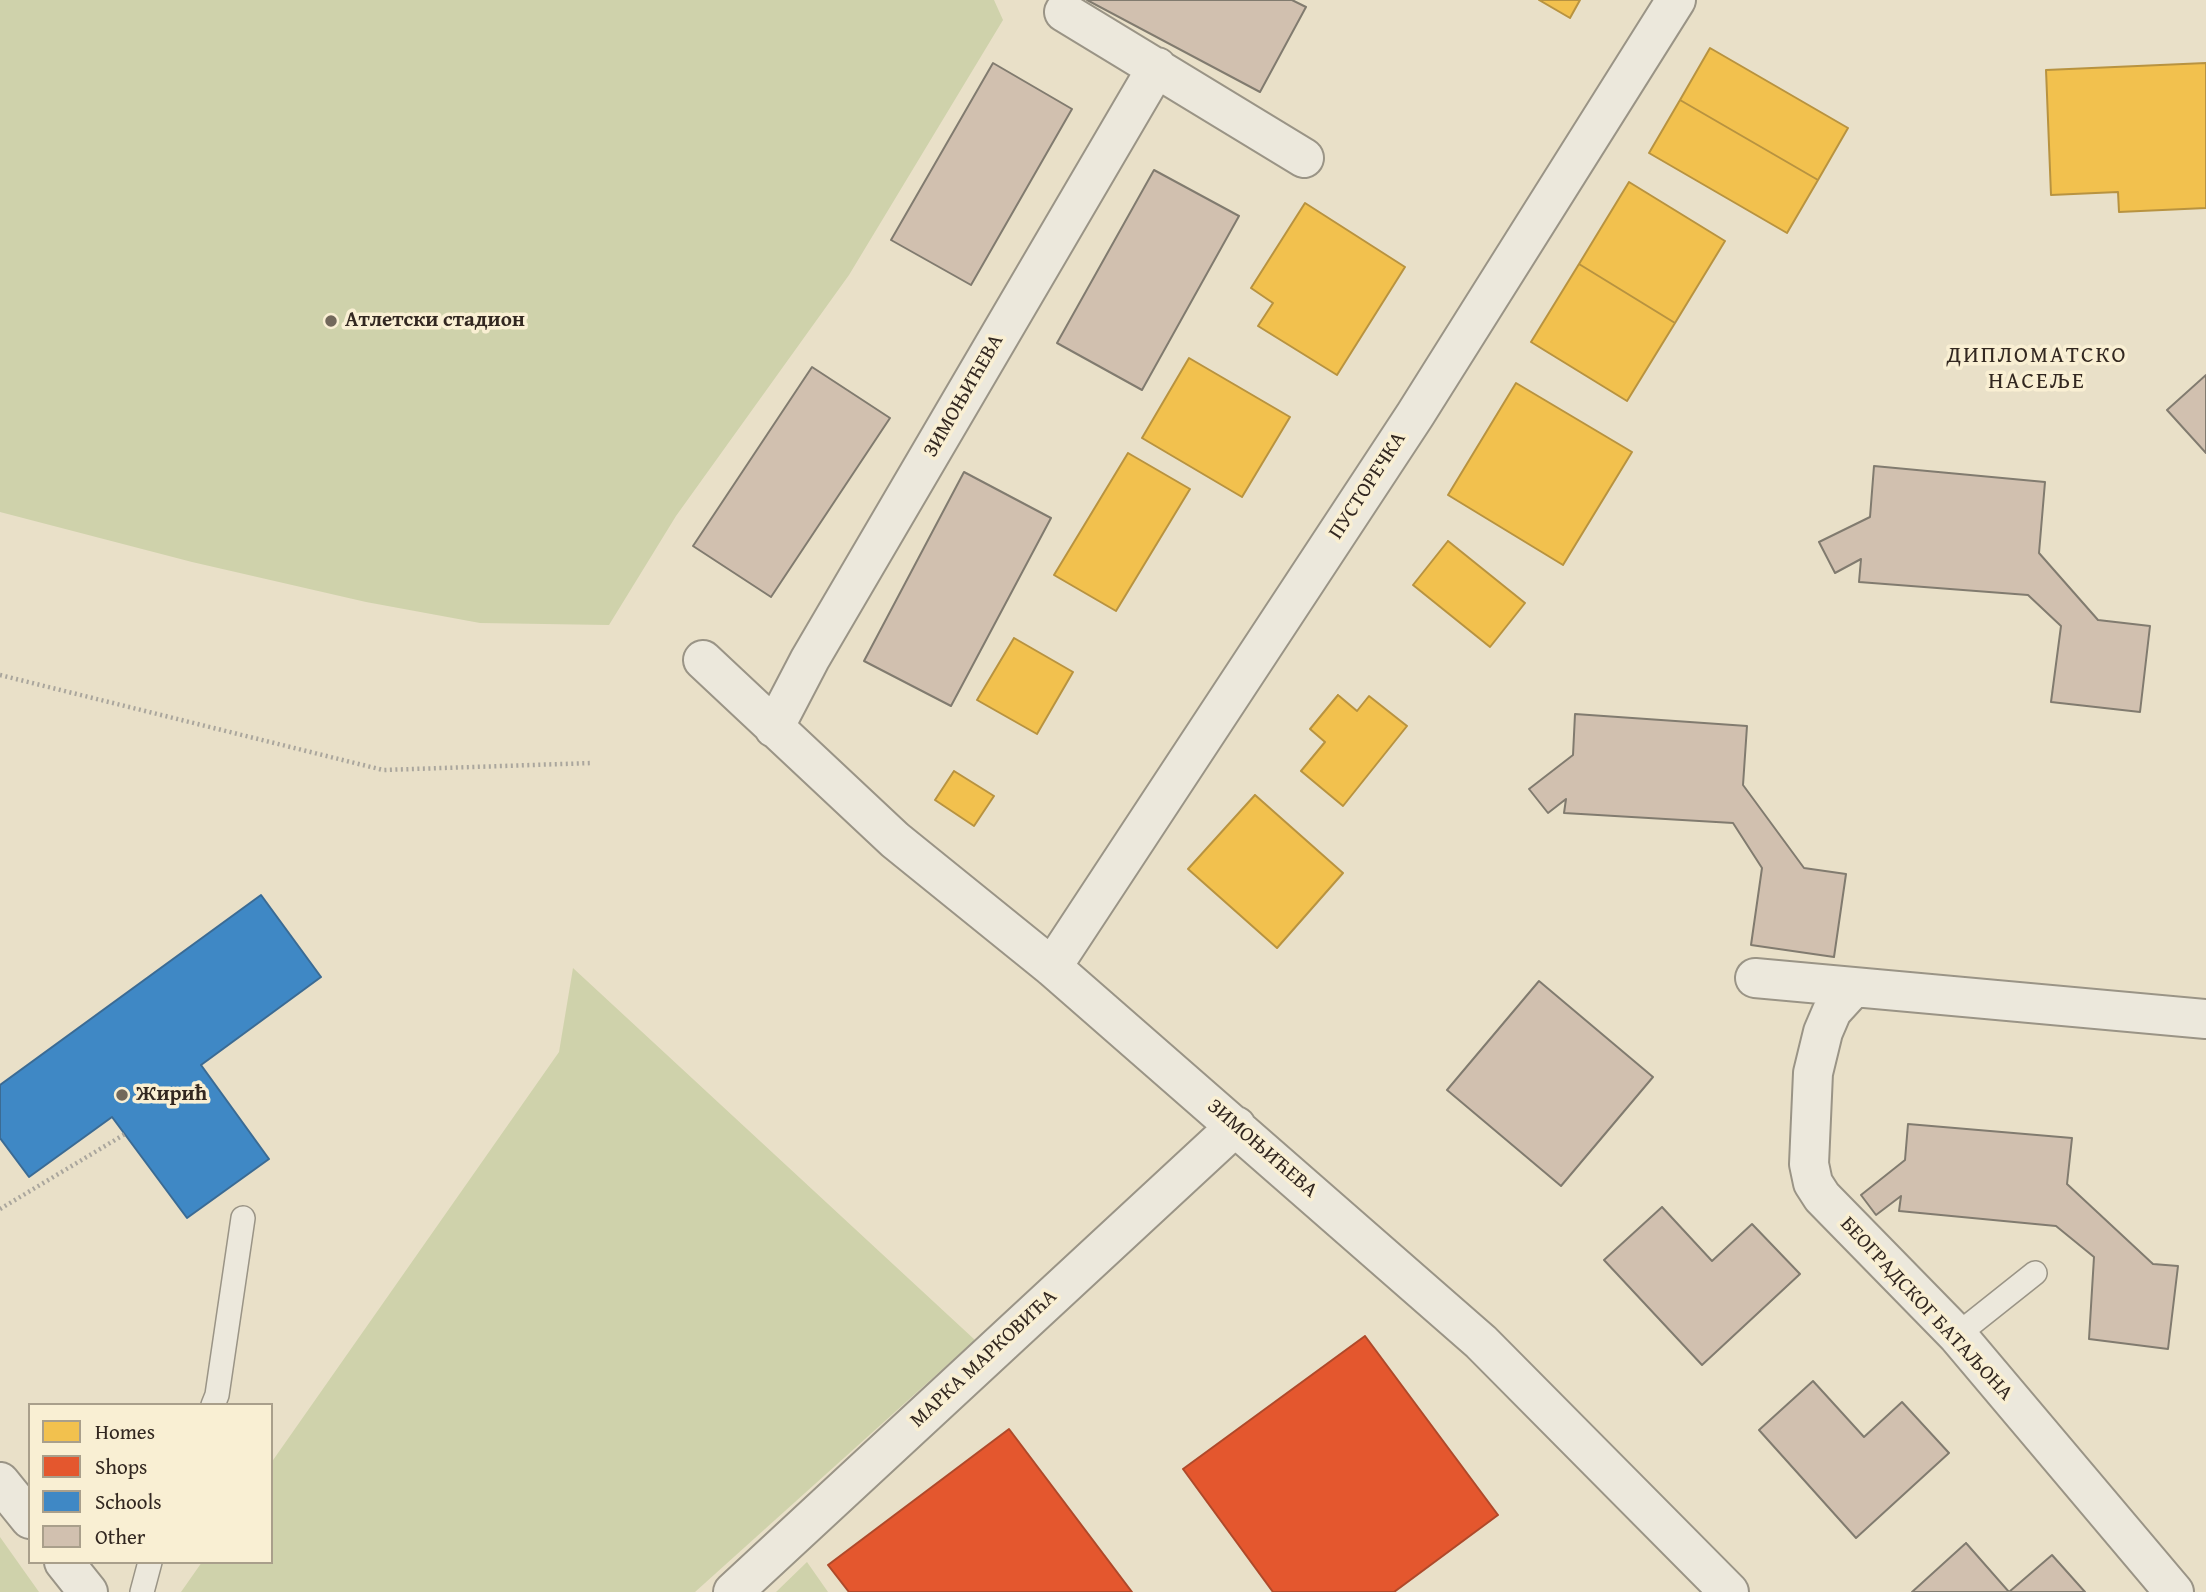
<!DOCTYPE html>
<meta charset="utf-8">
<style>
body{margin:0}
#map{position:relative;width:2206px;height:1592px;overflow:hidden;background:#e9e0c8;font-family:"Gentium Book Plus",serif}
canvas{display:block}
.legend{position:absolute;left:28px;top:1403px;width:245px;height:161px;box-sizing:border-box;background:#f9efd3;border:2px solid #a99f8b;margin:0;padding:9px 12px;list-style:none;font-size:21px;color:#322720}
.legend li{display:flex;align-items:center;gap:14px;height:35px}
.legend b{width:35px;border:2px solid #a99f8b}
</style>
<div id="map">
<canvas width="2206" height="1592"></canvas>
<ul class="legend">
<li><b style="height:19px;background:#f2c14e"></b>Homes</li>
<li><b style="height:19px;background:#e4572e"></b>Shops</li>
<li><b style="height:19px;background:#3f88c5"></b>Schools</li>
<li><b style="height:19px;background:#d1c0af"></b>Other</li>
</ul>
</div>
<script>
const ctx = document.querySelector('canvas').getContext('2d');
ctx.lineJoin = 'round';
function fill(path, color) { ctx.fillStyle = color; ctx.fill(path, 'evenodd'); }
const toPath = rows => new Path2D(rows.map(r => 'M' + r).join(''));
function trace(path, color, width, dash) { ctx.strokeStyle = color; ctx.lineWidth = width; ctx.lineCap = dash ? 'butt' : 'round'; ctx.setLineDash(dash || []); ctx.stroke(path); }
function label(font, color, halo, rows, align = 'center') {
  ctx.font = font + ' "Gentium Book Plus",serif'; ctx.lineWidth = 7; ctx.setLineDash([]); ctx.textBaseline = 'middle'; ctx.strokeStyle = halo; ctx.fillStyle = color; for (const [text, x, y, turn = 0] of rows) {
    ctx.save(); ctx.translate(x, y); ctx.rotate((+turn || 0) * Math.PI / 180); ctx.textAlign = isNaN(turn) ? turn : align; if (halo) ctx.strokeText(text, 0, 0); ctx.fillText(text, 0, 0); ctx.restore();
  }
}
fill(toPath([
 [0,0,994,0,1003,20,849,275,676,516,609,625,480,623,366,602,192,562,0,512],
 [573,968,975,1340,695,1592,181,1592,202,1562,271,1562,271,1463,559,1052],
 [0,1537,39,1592,0,1592],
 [807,1562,828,1592,776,1592]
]), '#cfd2ab');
const homes = toPath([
 [1539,0,1580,0,1570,18,1539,0],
 [1710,48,1848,128,1818,180,1680,100,1710,48],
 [2206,63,2206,208,2119,212,2118,192,2051,195,2046,70,2206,63],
 [1680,100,1818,180,1787,233,1649,153,1680,100],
 [1629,182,1725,241,1675,323,1579,264,1629,182],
 [1305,203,1405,267,1337,375,1258,326,1273,303,1251,288,1305,203],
 [1579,264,1675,323,1627,401,1531,342,1579,264],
 [1189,358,1290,417,1242,497,1142,438,1189,358],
 [1516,383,1632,452,1563,565,1448,495,1516,383],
 [1128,453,1190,489,1116,611,1054,575,1128,453],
 [1448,541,1525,603,1490,647,1413,585,1448,541],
 [1014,638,1073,672,1037,734,977,700,1014,638],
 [1338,695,1357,711,1369,696,1407,726,1343,806,1301,771,1325,742,1310,729,1338,695],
 [954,771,994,796,974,826,935,800,954,771],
 [1255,795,1343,873,1277,948,1188,869,1255,795]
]);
fill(homes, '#f2c14e');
trace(homes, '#b89340', 2);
const shops = toPath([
 [1365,1336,1498,1515,1394,1592,1273,1592,1183,1469,1365,1336],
 [1009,1429,1132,1592,849,1592,828,1565,1009,1429]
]);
fill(shops, '#e4572e');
trace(shops, '#af492a', 2);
const schools = toPath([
 [261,895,321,977,201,1065,269,1159,187,1218,112,1117,29,1177,0,1138,0,1085,261,895]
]);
fill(schools, '#3f88c5');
trace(schools, '#3b6b94', 2);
const building = toPath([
 [1087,0,1292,0,1306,7,1260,92,1087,0],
 [993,63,1072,109,971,285,891,240,993,63],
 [1154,170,1239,216,1142,390,1057,343,1154,170],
 [812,367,890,418,771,597,693,546,812,367],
 [2206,375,2206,453,2167,410,2206,375],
 [1874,466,2045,482,2039,553,2098,620,2150,626,2140,712,2051,702,2061,626,2028,595,1859,582,1861,559,1835,573,1819,542,1870,517,1874,466],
 [964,472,1051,518,951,706,864,661,964,472],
 [1575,714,1747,726,1743,785,1804,868,1846,874,1834,957,1751,945,1762,868,1733,823,1564,813,1566,799,1548,813,1529,789,1573,755,1575,714],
 [1539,981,1653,1077,1561,1186,1447,1090,1539,981],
 [1908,1124,2072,1138,2067,1184,2153,1264,2178,1266,2168,1349,2089,1339,2094,1257,2056,1226,1899,1211,1901,1196,1876,1215,1861,1195,1905,1160,1908,1124],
 [1662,1207,1712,1261,1752,1224,1800,1274,1702,1365,1604,1260,1662,1207],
 [1813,1381,1864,1437,1902,1402,1949,1453,1856,1538,1759,1430,1813,1381],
 [1966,1543,2009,1592,2052,1555,2085,1592,1912,1592,1966,1543]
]);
fill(building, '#d1c0af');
trace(building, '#817b6f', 2);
const service = toPath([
 [1957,1335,2035,1273],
 [213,1405,217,1395,243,1218],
 [142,1592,150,1562]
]);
const minor = toPath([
 [1064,12,1304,158],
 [703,660,895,840,1052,967,1481,1342,1729,1592],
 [774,728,810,659,1157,67],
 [1052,967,1415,415,1676,0],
 [1755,978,2206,1019],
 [1853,988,1832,1011,1823,1032,1813,1073,1809,1164,1813,1183,1822,1197,1957,1335,2174,1592],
 [733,1592,1236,1126]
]);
const tertiary = toPath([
 [0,1482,30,1519],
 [64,1562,88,1592]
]);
trace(service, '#9a9486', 26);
trace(minor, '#9a9486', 42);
trace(tertiary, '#9a9486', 42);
trace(toPath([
 [0,675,383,770,592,763],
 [0,1209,125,1134]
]), '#aaa69d', 4.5, [2, 3.5]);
trace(service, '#ece8dc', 23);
trace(minor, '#ece8dc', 38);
trace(tertiary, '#ece8dc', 38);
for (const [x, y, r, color] of [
 [331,321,7,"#72685b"],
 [122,1095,7,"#72685b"]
]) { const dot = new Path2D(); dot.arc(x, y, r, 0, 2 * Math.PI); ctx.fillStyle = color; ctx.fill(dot); trace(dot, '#f9efd3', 2.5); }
label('bold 21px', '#322720', '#f9efd3', [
 ["Атлетски стадион",345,321],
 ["Жирић",136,1095]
], 'left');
label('21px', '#322720', '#f9efd3', [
 ["ЗИМОЊИЋЕВА",964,396,-60],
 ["ПУСТОРЕЧКА",1368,486,-57],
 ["ЗИМОЊИЋЕВА",1262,1149,41],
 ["БЕОГРАДСКОГ БАТАЉОНА",1926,1309,47],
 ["МАРКА МАРКОВИЋА",984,1359,-43]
]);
ctx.letterSpacing = '2px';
label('23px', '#322720', '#f9efd3', [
 ["ДИПЛОМАТСКО",2037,356],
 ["НАСЕЉЕ",2037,382]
]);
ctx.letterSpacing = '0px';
</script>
